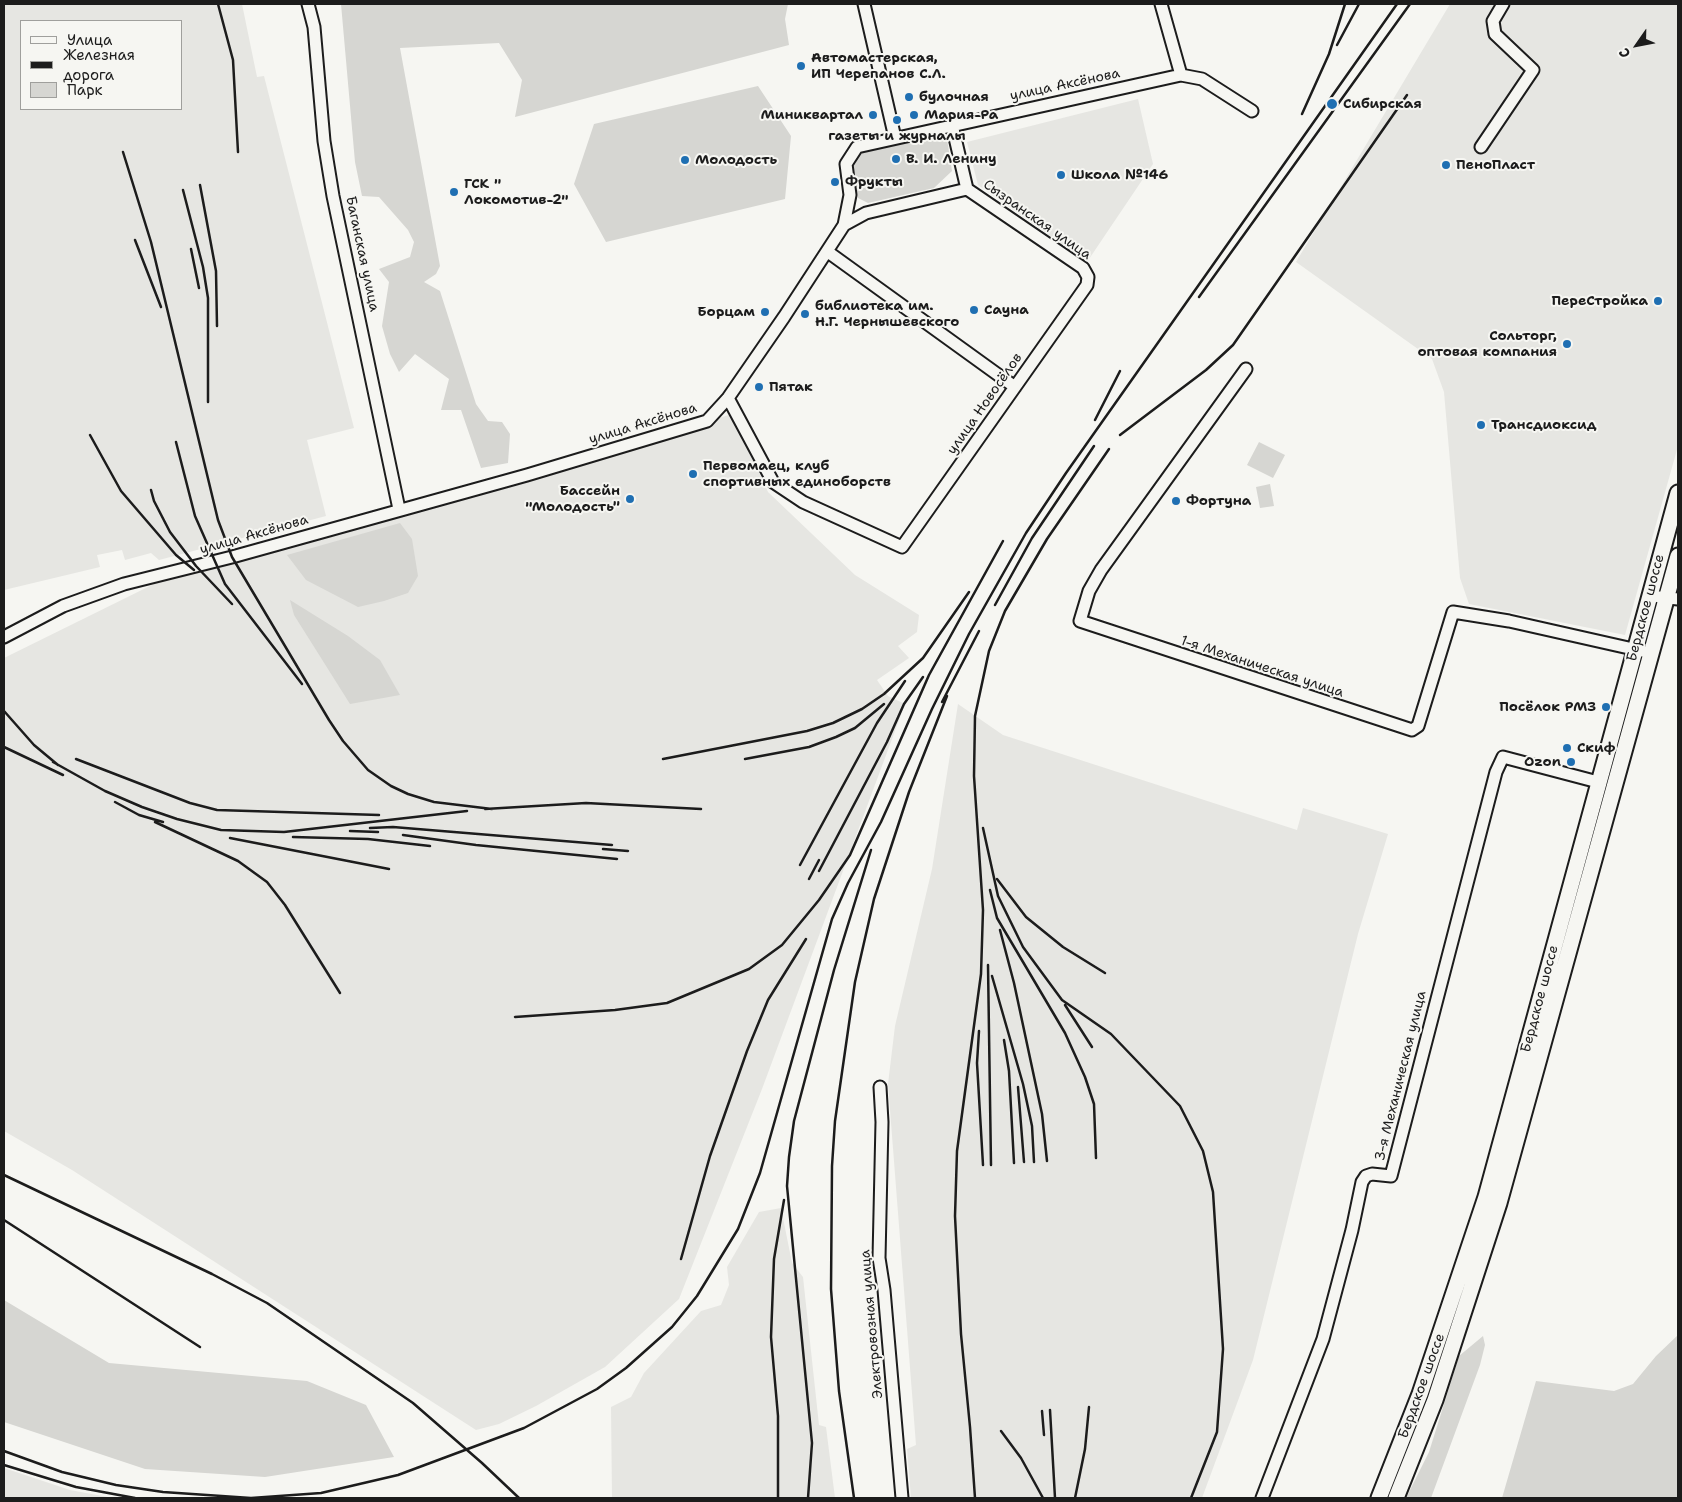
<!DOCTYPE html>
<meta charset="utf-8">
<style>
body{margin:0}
#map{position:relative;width:1682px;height:1502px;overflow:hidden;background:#f6f6f2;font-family:"Shantell Sans",sans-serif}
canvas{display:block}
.frame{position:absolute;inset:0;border:5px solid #1c1c1c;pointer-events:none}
.legend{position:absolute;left:20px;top:20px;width:162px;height:90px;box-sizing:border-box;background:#f6f6f2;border:1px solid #9f9f9c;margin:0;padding:6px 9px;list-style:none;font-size:15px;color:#1c1c1c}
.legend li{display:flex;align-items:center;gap:10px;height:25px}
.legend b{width:25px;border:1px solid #9f9f9c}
.north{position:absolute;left:1612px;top:20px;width:50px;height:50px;-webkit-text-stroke:4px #f6f6f2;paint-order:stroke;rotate:237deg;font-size:14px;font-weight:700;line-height:20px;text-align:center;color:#1c1c1c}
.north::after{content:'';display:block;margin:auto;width:18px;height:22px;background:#1c1c1c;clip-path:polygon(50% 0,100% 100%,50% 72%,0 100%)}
</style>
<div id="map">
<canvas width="1682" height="1502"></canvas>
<div class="frame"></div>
<ul class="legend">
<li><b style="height:6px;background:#f6f6f2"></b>Улица</li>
<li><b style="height:6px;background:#1c1c1c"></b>Железная дорога</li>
<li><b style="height:14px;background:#d6d6d2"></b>Парк</li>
</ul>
<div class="north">С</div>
</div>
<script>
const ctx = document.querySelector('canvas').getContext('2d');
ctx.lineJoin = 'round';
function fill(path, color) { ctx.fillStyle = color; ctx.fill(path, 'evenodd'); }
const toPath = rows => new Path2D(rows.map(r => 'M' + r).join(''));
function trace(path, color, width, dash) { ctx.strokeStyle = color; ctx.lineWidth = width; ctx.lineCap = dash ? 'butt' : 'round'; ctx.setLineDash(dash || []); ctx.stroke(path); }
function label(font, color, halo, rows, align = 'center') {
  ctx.font = font + ' "Shantell Sans",sans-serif'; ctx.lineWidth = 4; ctx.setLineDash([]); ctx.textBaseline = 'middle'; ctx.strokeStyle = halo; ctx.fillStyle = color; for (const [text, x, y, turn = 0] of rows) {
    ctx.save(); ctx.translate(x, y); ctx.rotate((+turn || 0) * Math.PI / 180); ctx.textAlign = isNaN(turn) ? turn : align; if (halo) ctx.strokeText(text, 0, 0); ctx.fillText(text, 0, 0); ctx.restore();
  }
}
fill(toPath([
 [4,4,242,4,257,77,264,76,354,428,307,440,326,516,159,560,151,553,125,560,122,550,97,555,100,567,4,590],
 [181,21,181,109,21,109,21,21],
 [1450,4,1678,4,1678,446,1625,635,1469,604,1460,578,1444,392,1432,359,1296,262],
 [1138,99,1153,164,1087,262,978,185,967,142],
 [732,414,768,492,855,575,919,615,917,632,898,646,909,658,877,680,888,696,905,704,762,1089,679,1299,605,1367,536,1406,499,1424,476,1430,72,1170,4,1131,4,658,158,582,386,519],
 [958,704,1003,735,1297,830,1303,808,1388,834,1358,934,1253,1360,1202,1498,911,1498,907,1449,916,1445,888,1084,895,1026,932,869],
 [781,1208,792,1263,803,1277,819,1425,826,1427,835,1498,612,1498,611,1407,631,1397,644,1373,701,1311,721,1305,729,1285,727,1267,759,1212],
 [4,1468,70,1490,113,1498,4,1498]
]), '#e6e6e2');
fill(toPath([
 [341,4,788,4,785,19,789,45,515,117,522,80,499,43,400,48,440,266,436,274,424,282,440,291,476,404,488,421,502,422,510,434,508,463,481,468,461,410,441,410,449,379,415,354,399,372,390,354,382,326,389,282,379,269,410,257,414,242,408,230,379,197,362,196,355,162],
 [758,86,791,136,785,199,606,242,574,184,594,124],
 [938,134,947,139,952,171,934,188,868,203,858,198,852,164,857,156,862,151],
 [1259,442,1285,455,1273,478,1247,465],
 [1270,484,1274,506,1260,508,1256,487],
 [400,523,412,539,418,576,408,593,384,601,358,607,306,580,287,555],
 [290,600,348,636,380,660,400,695,350,704,294,615],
 [4,1300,109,1363,307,1381,366,1405,394,1457,265,1477,145,1469,4,1422],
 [1678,1335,1678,1498,1502,1498,1536,1381,1614,1391,1633,1384,1656,1356],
 [1483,1336,1485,1345,1480,1365,1431,1498,1406,1498,1429,1452,1459,1356]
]), '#d6d6d2');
const minor = toPath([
 [308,4,314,27,324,141,333,196,399,509],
 [864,4,895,138],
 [1161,4,1181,75],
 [1481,147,1533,70,1495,34,1493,21,1503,4],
 [844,225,866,213,967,189,952,125],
 [828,252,1015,387],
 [1246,369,1101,570,1089,591,1080,621,1412,730,1418,726,1453,612,1509,621,1642,651],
 [728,398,773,482,803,502,902,547,1087,285,1088,277,1083,268,967,189],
 [1659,597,1678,599],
 [4,637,63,606,124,584,232,557,527,475,707,421,728,398,784,317,844,225,850,195,846,164,857,147,1181,75,1202,79,1252,111],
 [880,1087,882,1122,879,1258,884,1290,902,1498],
 [1262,1498,1323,1339,1352,1230,1362,1182,1366,1176,1372,1174,1391,1176,1496,772,1503,757,1598,782]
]);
const highway = toPath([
 [1379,1498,1420,1394,1486,1197,1678,493],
 [1396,1498,1435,1400,1499,1203,1678,556]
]);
trace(minor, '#1c1c1c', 15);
trace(highway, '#1c1c1c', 19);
trace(minor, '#f6f6f2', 11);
trace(highway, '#f6f6f2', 15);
trace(toPath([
 [218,4,233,60,238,152],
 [1337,45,1359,4],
 [1302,114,1329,54,1345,4],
 [123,152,151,242,218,520,232,557,329,720,343,741,368,770,391,786,408,794,434,802,492,809],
 [200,185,216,271,217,326],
 [183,190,203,267,208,298,208,402],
 [135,240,161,307],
 [191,249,199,288],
 [1199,297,1410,4],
 [1095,420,1120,371],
 [90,435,121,491,176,555,194,570],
 [1120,435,1206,370,1233,345,1407,95],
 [176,442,195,516,225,584,302,684],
 [151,490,154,501,170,532,196,566,232,604],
 [995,605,1032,538,1094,446],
 [942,702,979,631],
 [4,711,34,745,58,765],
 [4,747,63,775],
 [76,759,190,803,217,810,379,815],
 [663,759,807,731,833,723,862,709,884,694,923,658,969,592],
 [745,759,809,747,836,737,855,728,884,704],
 [53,762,105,791,142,807,177,819,221,830,284,832,467,811],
 [115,802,139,815,163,822],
 [485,809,586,803,701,809],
 [155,822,238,861,267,882,285,905,340,993],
 [370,828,393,827,612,845],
 [983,828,998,896,1023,947,1062,1000,1111,1034,1180,1106,1203,1151,1213,1192,1223,1349,1217,1432,1191,1498],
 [350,831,378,832],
 [403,835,476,845,617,859],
 [293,837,368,839,430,846],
 [230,838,389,869],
 [603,849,628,851],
 [800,865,877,723,905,681],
 [819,871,887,742,904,704,923,677],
 [809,879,819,860],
 [997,879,1026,917,1063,947,1105,973],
 [990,890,997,918,1065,1033,1085,1077,1094,1104,1096,1158],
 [1000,930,1014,983,1042,1114,1047,1161],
 [988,965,991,1165],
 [992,976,1023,1084,1032,1126,1034,1162],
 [1065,1005,1092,1047],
 [515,1017,615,1010,667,1003,749,969,782,945,819,900,850,855,929,675,1003,541],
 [979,1031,977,1063,983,1165],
 [1004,1040,1009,1071,1014,1163],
 [1018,1087,1024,1162],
 [4,1175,212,1274,267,1303,413,1403,482,1463,519,1498],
 [4,1220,200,1347],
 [681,1259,710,1156,747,1051,768,1000,806,939],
 [1050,1410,1055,1498],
 [1042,1411,1044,1435],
 [1001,1431,1021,1458,1043,1498],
 [4,1451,62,1472,116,1485,163,1492,251,1498,321,1493,398,1475,524,1428,597,1389,626,1368,672,1327,697,1296,738,1229,760,1173,832,919,848,883,881,822,932,709,969,634,1026,533,1066,473,1397,4],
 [4,1465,76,1487,135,1498],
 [778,1498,778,1416,771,1337,774,1259,784,1200],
 [808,1498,812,1443,787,1186,789,1157,794,1121,834,970,871,850],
 [854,1498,839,1391,831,1289,832,1166,835,1121,855,982,874,899,909,792,947,696],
 [975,1498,970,1427,961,1334,955,1216,957,1151,981,974,983,910,974,776,975,716,989,651,1005,611,1047,539,1109,449],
 [1075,1498,1085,1449,1089,1407]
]), '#1c1c1c', 2.5);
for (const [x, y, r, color] of [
 [801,66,5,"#1f6fb2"],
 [909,97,5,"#1f6fb2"],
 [1332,104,6,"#1f6fb2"],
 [873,115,5,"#1f6fb2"],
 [914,115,5,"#1f6fb2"],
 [897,120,5,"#1f6fb2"],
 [896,159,5,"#1f6fb2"],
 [685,160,5,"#1f6fb2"],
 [1446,165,5,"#1f6fb2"],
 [1061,175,5,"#1f6fb2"],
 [835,182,5,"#1f6fb2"],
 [454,192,5,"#1f6fb2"],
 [1658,301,5,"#1f6fb2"],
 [974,310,5,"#1f6fb2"],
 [765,312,5,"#1f6fb2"],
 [805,314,5,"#1f6fb2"],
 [1567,344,5,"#1f6fb2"],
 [759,387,5,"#1f6fb2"],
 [1481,425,5,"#1f6fb2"],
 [693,474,5,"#1f6fb2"],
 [630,499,5,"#1f6fb2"],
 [1176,501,5,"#1f6fb2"],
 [1606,707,5,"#1f6fb2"],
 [1567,748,5,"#1f6fb2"],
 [1571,762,5,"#1f6fb2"]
]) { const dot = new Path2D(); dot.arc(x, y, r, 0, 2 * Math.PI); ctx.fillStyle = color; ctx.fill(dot); trace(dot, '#f6f6f2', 2); }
label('bold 14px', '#1c1c1c', '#f6f6f2', [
 ["Автомастерская,",811,58],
 ["ИП Черепанов С.Л.",811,74],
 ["булочная",919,97],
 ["Сибирская",1343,104],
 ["Миниквартал",863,115,"right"],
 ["Мария-Ра",924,115],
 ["газеты и журналы",897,136,"center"],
 ["В. И. Ленину",906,159],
 ["Молодость",695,160],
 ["ПеноПласт",1456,165],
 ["Школа №146",1071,175],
 ["Фрукты",845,182],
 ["ГСК \"",464,184],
 ["Локомотив-2\"",464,200],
 ["ПереСтройка",1648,301,"right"],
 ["библиотека им.",815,306],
 ["Н.Г. Чернышевского",815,322],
 ["Сауна",984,310],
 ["Борцам",755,312,"right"],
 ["Сольторг,",1557,336,"right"],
 ["оптовая компания",1557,352,"right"],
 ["Пятак",769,387],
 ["Трансдиоксид",1491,425],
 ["Первомаец, клуб",703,466],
 ["спортивных единоборств",703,482],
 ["Бассейн",620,491,"right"],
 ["\"Молодость\"",620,507,"right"],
 ["Фортуна",1186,501],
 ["Посёлок РМЗ",1596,707,"right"],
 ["Скиф",1577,748],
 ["Ozon",1561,762,"right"]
], 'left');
label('14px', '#1c1c1c', '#f6f6f2', [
 ["улица Аксёнова",1065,85,-12],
 ["Сызранская улица",1037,220,35],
 ["Баганская улица",362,254,78],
 ["улица Новосёлов",985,404,-55],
 ["улица Аксёнова",643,424,-17],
 ["улица Аксёнова",254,535,-16],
 ["Бердское шоссе",1646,608,-75],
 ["1-я Механическая улица",1262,667,18],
 ["Бердское шоссе",1540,999,-75],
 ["3-я Механическая улица",1401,1076,-76],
 ["Электровозная улица",872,1324,-95],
 ["Бердское шоссе",1422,1386,-70]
]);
</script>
